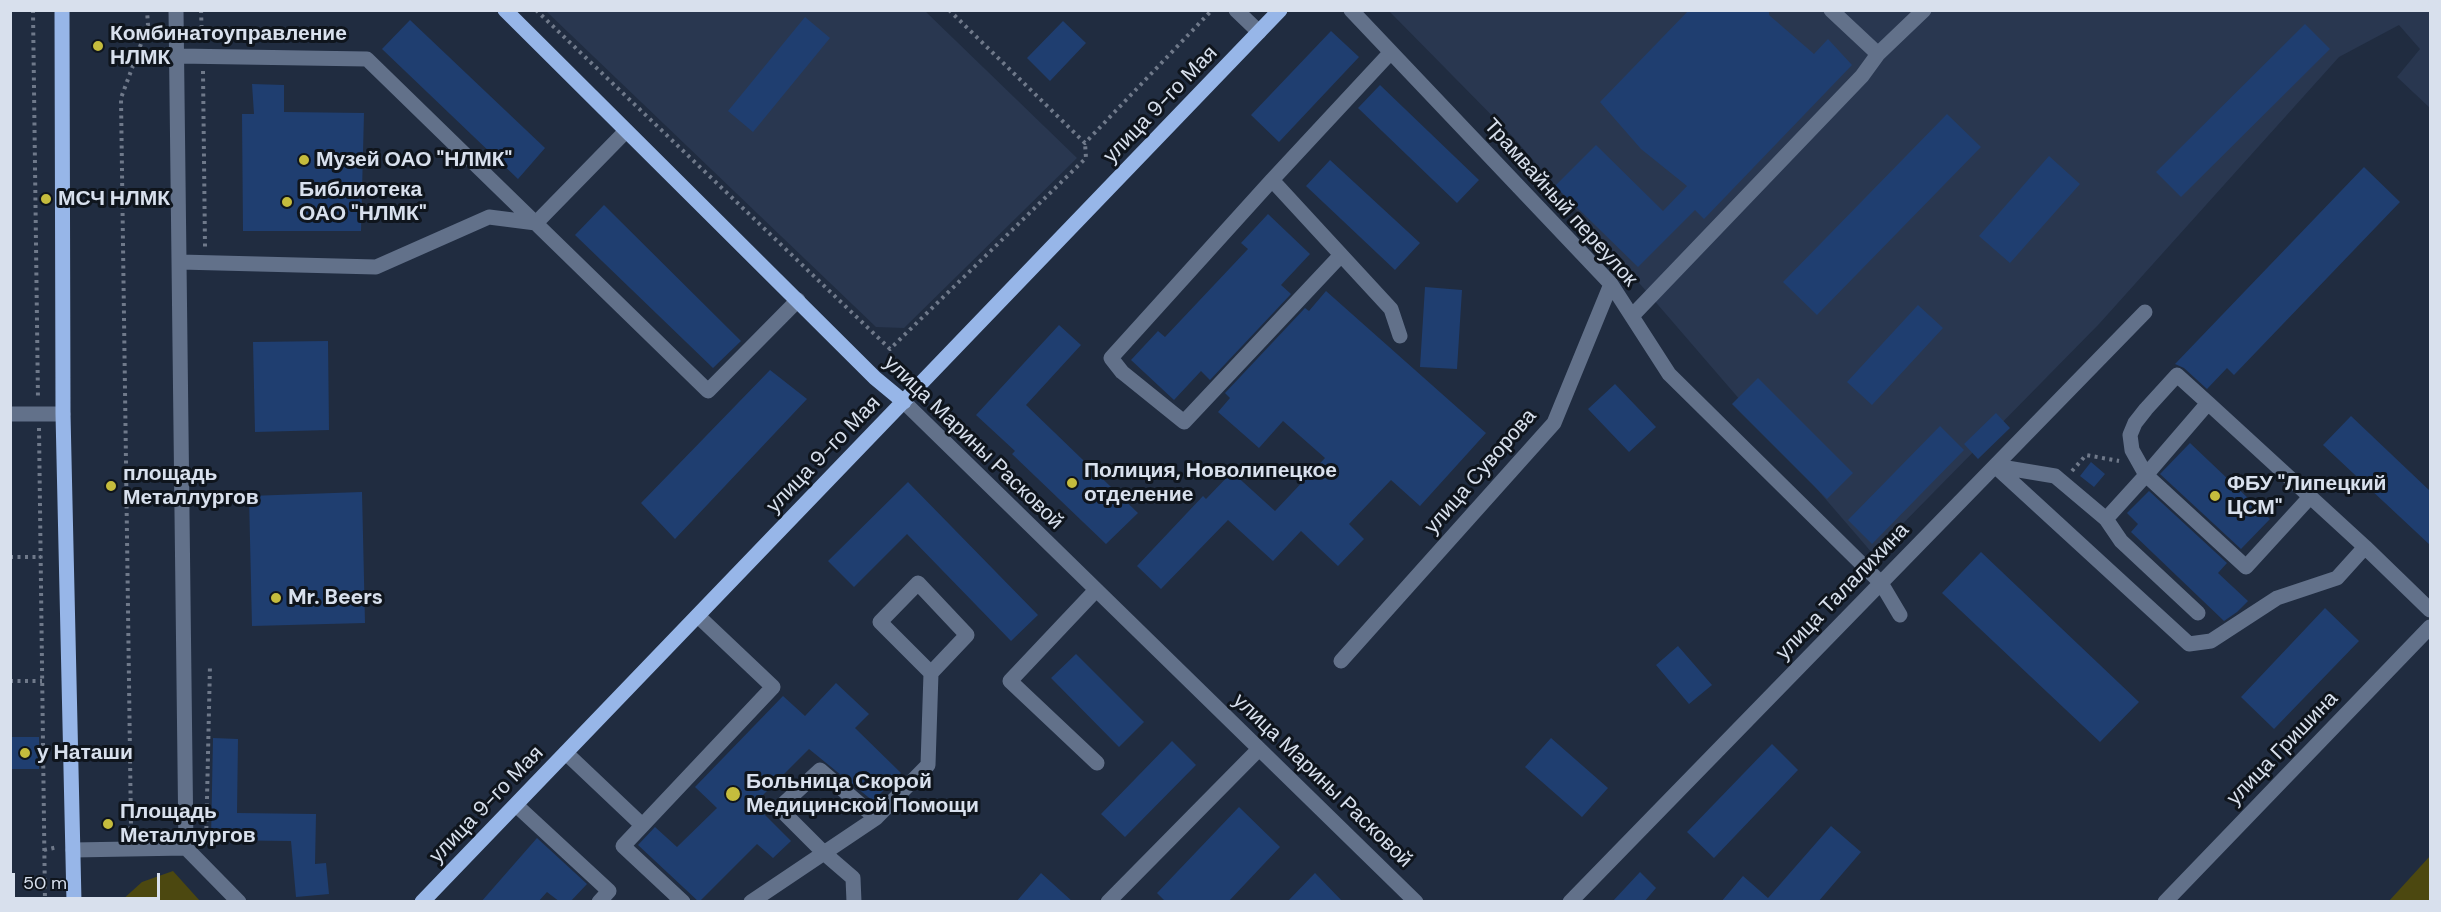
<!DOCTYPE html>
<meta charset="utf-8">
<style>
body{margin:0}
#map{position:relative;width:2441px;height:912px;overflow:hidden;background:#202c40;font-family:"DM Sans",sans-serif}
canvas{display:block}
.frame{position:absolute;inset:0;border:12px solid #d8e0ed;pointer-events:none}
.scale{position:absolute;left:12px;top:873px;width:148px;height:27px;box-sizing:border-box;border:3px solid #d8e0ed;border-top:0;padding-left:8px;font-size:18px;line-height:21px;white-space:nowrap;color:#d8e0ed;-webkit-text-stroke:4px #0f151d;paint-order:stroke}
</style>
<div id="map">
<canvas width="2441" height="912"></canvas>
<div class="frame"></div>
<div class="scale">50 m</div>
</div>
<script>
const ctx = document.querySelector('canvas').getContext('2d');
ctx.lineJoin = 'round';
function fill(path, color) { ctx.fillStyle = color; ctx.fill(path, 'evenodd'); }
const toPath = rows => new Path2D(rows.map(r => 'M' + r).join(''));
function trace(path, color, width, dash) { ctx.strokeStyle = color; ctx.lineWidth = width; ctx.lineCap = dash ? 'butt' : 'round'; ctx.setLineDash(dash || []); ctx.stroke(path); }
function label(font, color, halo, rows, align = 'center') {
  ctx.font = font + ' "DM Sans",sans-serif'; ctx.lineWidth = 6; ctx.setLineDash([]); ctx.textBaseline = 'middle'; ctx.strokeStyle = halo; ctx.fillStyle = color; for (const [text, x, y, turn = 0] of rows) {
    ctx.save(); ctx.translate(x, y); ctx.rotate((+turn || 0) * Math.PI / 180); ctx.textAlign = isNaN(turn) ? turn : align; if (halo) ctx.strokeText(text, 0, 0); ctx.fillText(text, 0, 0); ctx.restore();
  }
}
fill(toPath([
 [546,11,925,11,1077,158,904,328,876,327],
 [1389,11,2430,11,2430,108,2397,77,2420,49,2399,25,2339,57,2099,324,1873,554,1514,138]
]), '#293750');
fill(toPath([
 [2430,856,2430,901,2389,901],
 [173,871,200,901,121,901,142,882]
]), '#4c4810');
fill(toPath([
 [1689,10,1769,10,1769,15,1814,54,1828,39,1852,65,1704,219,1695,210,1638,267,1555,186,1596,145,1663,211,1687,186,1641,149,1600,102],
 [805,17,830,38,753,132,728,111],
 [410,20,545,148,518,179,382,49],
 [1063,21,1086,43,1050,81,1027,58],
 [2305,24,2330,49,2181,197,2156,172],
 [1331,31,1359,57,1279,142,1251,115],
 [252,84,284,85,284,112,364,113,361,231,243,231,242,114,254,114],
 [1380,85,1479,180,1457,203,1358,108],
 [1947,114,1981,147,1817,315,1783,282],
 [2049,156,2080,184,2010,263,1979,236],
 [1330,160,1420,243,1395,270,1306,186],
 [2364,167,2400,202,2234,375,2227,368,2207,389,2184,368,2175,364],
 [604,205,741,341,713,368,575,235],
 [1268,214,1310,254,1281,285,1291,294,1210,380,1201,371,1174,400,1131,360,1158,331,1165,337,1248,249,1241,243],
 [1425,287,1462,290,1457,369,1420,367],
 [1326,291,1486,433,1420,506,1391,480,1349,524,1364,539,1338,566,1301,531,1273,561,1228,520,1161,589,1137,566,1203,496,1206,499,1232,472,1275,511,1325,458,1283,421,1259,448,1218,412,1230,398,1225,393,1305,308,1309,311],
 [1918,305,1943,328,1872,405,1847,382],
 [1059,325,1081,345,1026,405,1138,513,1106,544,1012,454,1015,451,976,415],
 [328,341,329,430,255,432,253,342],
 [770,370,807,399,675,539,641,503],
 [1758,378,1853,473,1827,499,1732,404],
 [1615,384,1656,427,1629,452,1588,409],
 [1996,413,2010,428,1978,459,1964,444],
 [2351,416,2430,491,2430,545,2323,445],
 [1940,426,1964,450,1872,544,1848,520],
 [2190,443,2270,519,2241,549,2160,474],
 [2091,462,2105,474,2094,487,2080,476],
 [908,482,1038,615,1011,641,907,534,854,587,828,561],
 [2149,491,2227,563,2218,573,2248,601,2237,612,2224,621,2131,532,2138,524,2127,513],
 [362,492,365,623,252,626,249,496],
 [1981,552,2139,702,2100,742,1942,593],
 [2325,608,2359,641,2274,729,2241,697],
 [1678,646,1712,685,1689,704,1656,665],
 [1076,654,1144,722,1119,747,1051,678],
 [836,683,869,714,855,728,901,773,873,801,809,749,754,804,791,841,773,858,757,844,699,902,638,845,655,827,677,847,717,808,695,787,783,696,805,716],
 [10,737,39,737,39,769,10,769],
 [213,738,238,739,237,813,316,814,315,864,326,863,329,894,296,897,291,841,211,840],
 [1551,738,1608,788,1582,817,1525,767],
 [1172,741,1196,765,1125,837,1101,814],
 [1772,744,1798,770,1714,858,1687,832],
 [1239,807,1280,847,1228,902,1166,902,1157,893],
 [1831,826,1861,852,1818,902,1721,902,1743,876,1768,898],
 [537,838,587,884,570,902,560,902,547,892,538,902,481,902],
 [1640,872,1656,888,1644,902,1612,902],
 [1041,873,1073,902,1016,902],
 [1315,873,1343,902,1287,902]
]), '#1f3e70');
trace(toPath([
 [33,10,38,400],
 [201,10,202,40],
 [536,10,890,349,1086,158,1085,143],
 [949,10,1085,143,1212,10],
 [203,71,205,247],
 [39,428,45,902],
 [2072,471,2086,455,2119,461],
 [10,557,41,557],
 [10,681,42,681],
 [121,831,131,828,121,98,148,25,147,10],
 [206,844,210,665],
 [44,850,58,847]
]), '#6f798a', 4, [3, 4.5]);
trace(toPath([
 [176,10,186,848],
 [1236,10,1259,32],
 [1351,10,1611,284,1669,374,1881,583,1900,615],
 [1831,10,1878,54],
 [1391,52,1272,180,1391,309,1400,336],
 [178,56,367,59,708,391,798,300],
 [1272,180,1111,358,1122,372,1184,422,1341,255],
 [180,262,376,267,489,217,536,223,626,131],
 [1632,316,1862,76,1878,54,1924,10],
 [904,402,1416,902],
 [10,414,63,414],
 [1995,466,2189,644,2211,641,2277,598,2337,578,2365,547,2430,610],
 [1995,466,2055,476,2106,519,2146,475,2132,450,2130,435,2135,423,2146,409,2177,375,2208,403],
 [2310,497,2246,567,2146,475,2208,403,2365,547],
 [2106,519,2121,541,2198,613],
 [1096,590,1010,681,1097,763],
 [1341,661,1554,423,1611,284],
 [566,753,642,825],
 [516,805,609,891,599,902],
 [73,850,186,848,239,902],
 [683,902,623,846,773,687,698,616],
 [751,902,876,818,928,765,931,673,967,635,918,583,880,622,931,673],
 [854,902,853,878,824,853,779,808,820,770,876,818],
 [1108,902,1259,749],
 [1570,902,2145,312],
 [2165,902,2430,627]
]), '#62718a', 15);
trace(toPath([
 [62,10,63,414,74,902],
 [505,10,875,378,904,402],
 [422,902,1280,10]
]), '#97b6e8', 15);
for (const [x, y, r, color] of [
 [98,46,6,"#c5bc3d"],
 [304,160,6,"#c5bc3d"],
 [46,199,6,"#c5bc3d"],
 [287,202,6,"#c5bc3d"],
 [1072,483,6,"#c5bc3d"],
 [111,486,6,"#c5bc3d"],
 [2215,496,6,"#c5bc3d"],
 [276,598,6,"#c5bc3d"],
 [25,753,6,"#c5bc3d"],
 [733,794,8,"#c5bc3d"],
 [108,824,6,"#c5bc3d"]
]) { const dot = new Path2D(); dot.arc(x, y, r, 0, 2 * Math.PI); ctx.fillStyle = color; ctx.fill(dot); trace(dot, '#0f151d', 2); }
label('bold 21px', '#d8e0ed', '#0f151d', [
 ["Комбинатоуправление",110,34],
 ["НЛМК",110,58],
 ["Музей ОАО \"НЛМК\"",316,160],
 ["Библиотека",299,190],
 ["ОАО \"НЛМК\"",299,214],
 ["МСЧ НЛМК",58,199],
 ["Полиция, Новолипецкое",1084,471],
 ["отделение",1084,495],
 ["площадь",123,474],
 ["Металлургов",123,498],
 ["ФБУ \"Липецкий",2227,484],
 ["ЦСМ\"",2227,508],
 ["Mr. Beers",288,598],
 ["у Наташи",37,753],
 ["Больница Скорой",746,782],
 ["Медицинской Помощи",746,806],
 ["Площадь",120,812],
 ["Металлургов",120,836]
], 'left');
label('21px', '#d8e0ed', '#0f151d', [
 ["улица 9-го Мая",1161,105,-46],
 ["Трамвайный переулок",1560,203,48],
 ["улица Марины Расковой",973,443,44],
 ["улица 9-го Мая",824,455,-46],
 ["улица Суворова",1481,472,-49],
 ["улица Талалихина",1843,592,-46],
 ["улица Гришина",2283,749,-46],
 ["улица Марины Расковой",1322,781,44],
 ["улица 9-го Мая",487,805,-46]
]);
</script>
